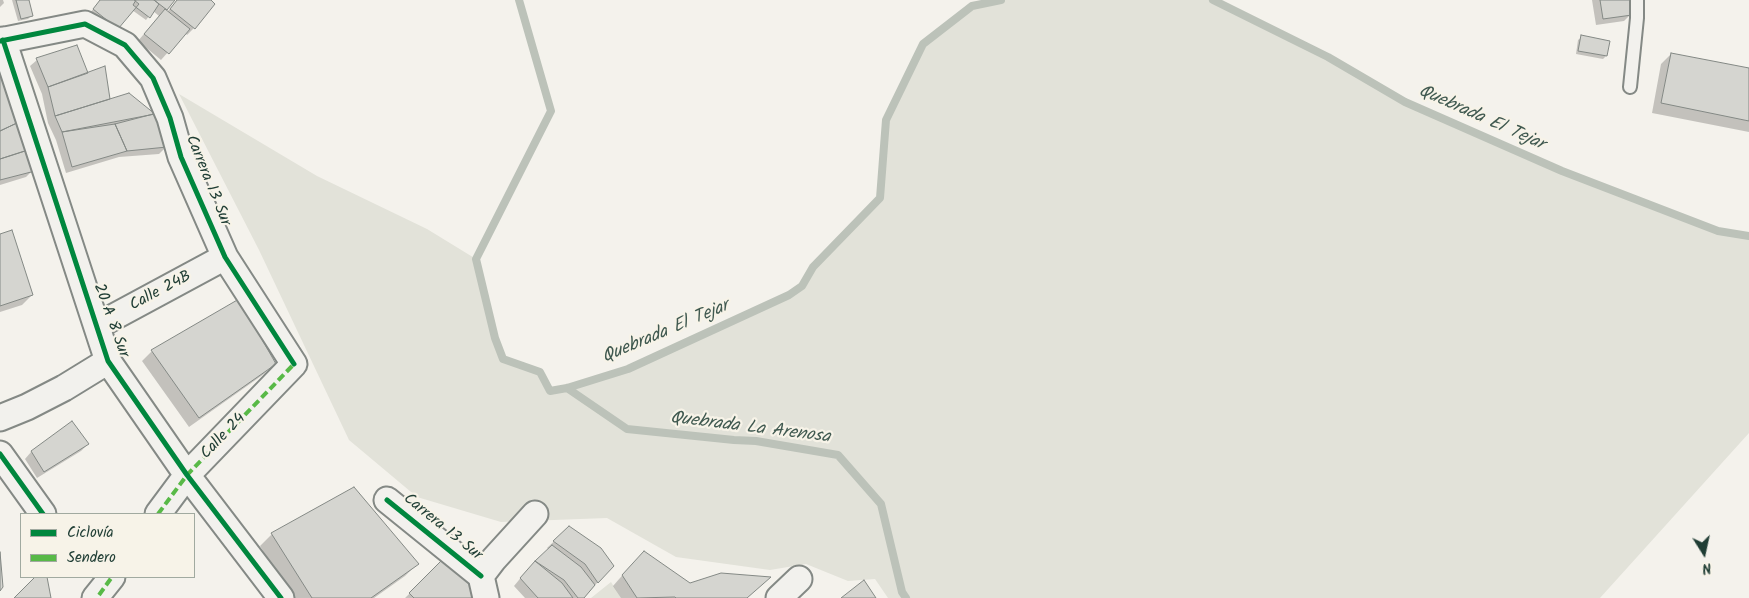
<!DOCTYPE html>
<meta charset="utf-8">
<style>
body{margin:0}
#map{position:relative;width:1749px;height:598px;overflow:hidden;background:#f4f2ec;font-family:Kalam,sans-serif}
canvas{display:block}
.legend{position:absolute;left:20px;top:513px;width:175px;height:65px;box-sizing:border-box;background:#f7f3e8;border:1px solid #a1aaa0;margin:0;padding:6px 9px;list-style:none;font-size:15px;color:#1f3d34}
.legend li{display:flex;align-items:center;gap:10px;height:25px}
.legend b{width:25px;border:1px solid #a1aaa0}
.north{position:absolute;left:1679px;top:528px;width:50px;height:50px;-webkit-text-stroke:4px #f7f3e8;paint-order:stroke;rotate:170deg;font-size:14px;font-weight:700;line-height:20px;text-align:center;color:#1f3d34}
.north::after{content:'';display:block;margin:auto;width:18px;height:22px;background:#1f3d34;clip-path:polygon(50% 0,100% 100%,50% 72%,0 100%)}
</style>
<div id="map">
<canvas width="1749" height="598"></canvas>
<ul class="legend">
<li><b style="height:6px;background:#00873e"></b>Ciclovía</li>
<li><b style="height:6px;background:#58b947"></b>Sendero</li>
</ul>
<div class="north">N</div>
</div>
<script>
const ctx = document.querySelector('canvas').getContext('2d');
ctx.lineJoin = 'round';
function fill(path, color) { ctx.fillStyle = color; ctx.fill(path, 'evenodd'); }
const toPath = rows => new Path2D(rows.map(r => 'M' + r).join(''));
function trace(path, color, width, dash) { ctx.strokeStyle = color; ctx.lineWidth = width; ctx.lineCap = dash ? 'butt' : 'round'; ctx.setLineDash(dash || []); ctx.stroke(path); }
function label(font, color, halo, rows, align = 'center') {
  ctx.font = font + ' Kalam,sans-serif'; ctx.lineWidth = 4.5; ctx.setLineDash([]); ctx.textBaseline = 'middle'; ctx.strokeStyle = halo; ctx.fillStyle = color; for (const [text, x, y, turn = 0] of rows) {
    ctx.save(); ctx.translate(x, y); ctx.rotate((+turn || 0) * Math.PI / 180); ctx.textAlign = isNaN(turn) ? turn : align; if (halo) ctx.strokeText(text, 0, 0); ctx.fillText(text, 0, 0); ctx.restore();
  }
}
fill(toPath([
 [1001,0,1213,0,1328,57,1405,102,1562,171,1718,231,1749,236,1749,433,1600,598,888,598,875,579,848,581,806,564,770,570,676,557,607,518,501,522,417,497,349,440,259,250,179,94,317,176,427,229,476,259,503,359,534,370,551,391,567,388,628,369,789,295,802,286,813,267,880,198,886,120,923,44,972,6],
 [611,582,621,598,591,598]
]), '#e2e2d9');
fill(toPath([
 [0,0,3,0,4,3,0,7],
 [12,0,28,0,31,16,28,19,18,21],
 [100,0,174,0,165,10,167,12,177,0,209,0,194,28,187,35,185,33,161,60,138,41,159,16,153,11,146,20,132,10,117,28,87,17],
 [1592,0,1628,0,1631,14,1624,21,1596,25],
 [1582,37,1606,56,1603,59,1576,54,1578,40],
 [1671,54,1749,70,1749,132,1652,113,1661,64],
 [37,60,87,74,109,101,154,115,166,147,159,154,119,157,66,173,56,140,48,123,42,94,30,66],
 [0,70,33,170,26,177,0,185],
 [0,235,32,295,22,305,0,312],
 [152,351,274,364,264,374,189,427,142,361],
 [72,423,88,444,81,451,37,478,25,459,31,452],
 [569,527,613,566,583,598,525,598,514,586,528,569,549,550,547,548],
 [272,534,417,564,405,576,374,598,293,598,260,546],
 [445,559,469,598,405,598],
 [634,562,690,585,747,598,621,598,613,586]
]), '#0003');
trace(toPath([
 [519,0,551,111,476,259,495,338,503,359,540,372,550,391,567,388,628,369,789,295,802,286,813,267,880,198,886,120,923,44,972,6,1001,0],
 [1213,0,1328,57,1405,102,1562,171,1718,231,1749,236],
 [567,388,627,429,734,440,756,441,838,455,881,504,902,592,906,598]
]), '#bcc2b9', 8);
const building = toPath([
 [16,0,29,0,33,16,21,19,16,0],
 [100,0,134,0,139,4,118,29,93,9,100,0],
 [136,0,154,0,159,4,150,18,133,5,136,0],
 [154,0,175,0,167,10,154,0],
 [177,0,211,0,215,4,195,29,170,9,177,0],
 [1600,0,1630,0,1632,15,1603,19,1600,0],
 [165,9,190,29,169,54,144,34,165,9],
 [1581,35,1610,41,1607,56,1578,51,1581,35],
 [77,45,88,73,48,87,36,58,77,45],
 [1671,53,1749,68,1749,121,1661,103,1671,53],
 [105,66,110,99,55,116,48,87,105,66],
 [0,68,19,122,0,131,0,68],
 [129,93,155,114,62,132,55,116,129,93],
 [161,112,167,147,127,151,115,124,161,112],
 [19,122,28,150,0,159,0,131,19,122],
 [115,124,127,151,72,167,62,132,115,124],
 [28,150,35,171,0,180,0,159,28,150],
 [12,230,33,295,0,306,0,234,12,230],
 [239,299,276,364,199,418,151,350,239,299],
 [72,421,89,444,44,472,31,451,72,421],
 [354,487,419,564,371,598,312,598,271,533,354,487],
 [569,526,601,548,614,566,598,583,585,564,553,541,569,526],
 [552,545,581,567,595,585,584,598,578,598,564,580,535,561,552,545],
 [644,551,690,583,721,573,771,577,747,598,676,598,675,597,637,598,622,575,644,551],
 [0,552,3,587,0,591,0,552],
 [445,557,476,592,471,598,414,598,409,593,445,557],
 [535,561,562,583,573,598,538,598,520,578,535,561],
 [35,577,47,577,51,598,14,598,35,577],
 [864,580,876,598,841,598,864,580]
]);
fill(building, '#d5d5d0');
trace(building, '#848985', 1);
const lane = toPath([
 [1630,87,1637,18,1637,0]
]);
const street = toPath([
 [3,40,108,361,187,475,281,598],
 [0,41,85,24,125,45,153,78,170,118,181,157,225,257,294,364,187,475,158,514],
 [97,326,225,257],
 [0,418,27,407,64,388,108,361],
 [0,454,43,514],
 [387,500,481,576],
 [95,598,112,577],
 [486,598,481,576,494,559,535,514],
 [779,598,799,579]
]);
trace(lane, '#848985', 16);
trace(street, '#848985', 29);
trace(lane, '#f2f1ed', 12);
trace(street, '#f2f1ed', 25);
trace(toPath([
 [158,514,187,475,294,364],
 [99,595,112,577]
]), '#58b947', 4, [8, 4]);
trace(toPath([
 [3,40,108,361,187,475,281,598],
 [0,41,85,24,125,45,153,78,170,118,181,157,225,257,294,364],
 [0,454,43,514],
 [387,500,481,576]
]), '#00873e', 5);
label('16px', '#1f3d34', '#f7f3e8', [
 ["Carrera 13 Sur",207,181,68],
 ["Calle 24B",161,292,-28],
 ["20 A 8 Sur",110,321,70],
 ["Calle 24",224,437,-46],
 ["Carrera 13 Sur",442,528,39]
]);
label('italic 18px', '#405950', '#f7f3e8', [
 ["Quebrada El Tejar",1481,119,24],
 ["Quebrada El Tejar",666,333,-23],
 ["Quebrada La Arenosa",750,429,7]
]);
</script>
